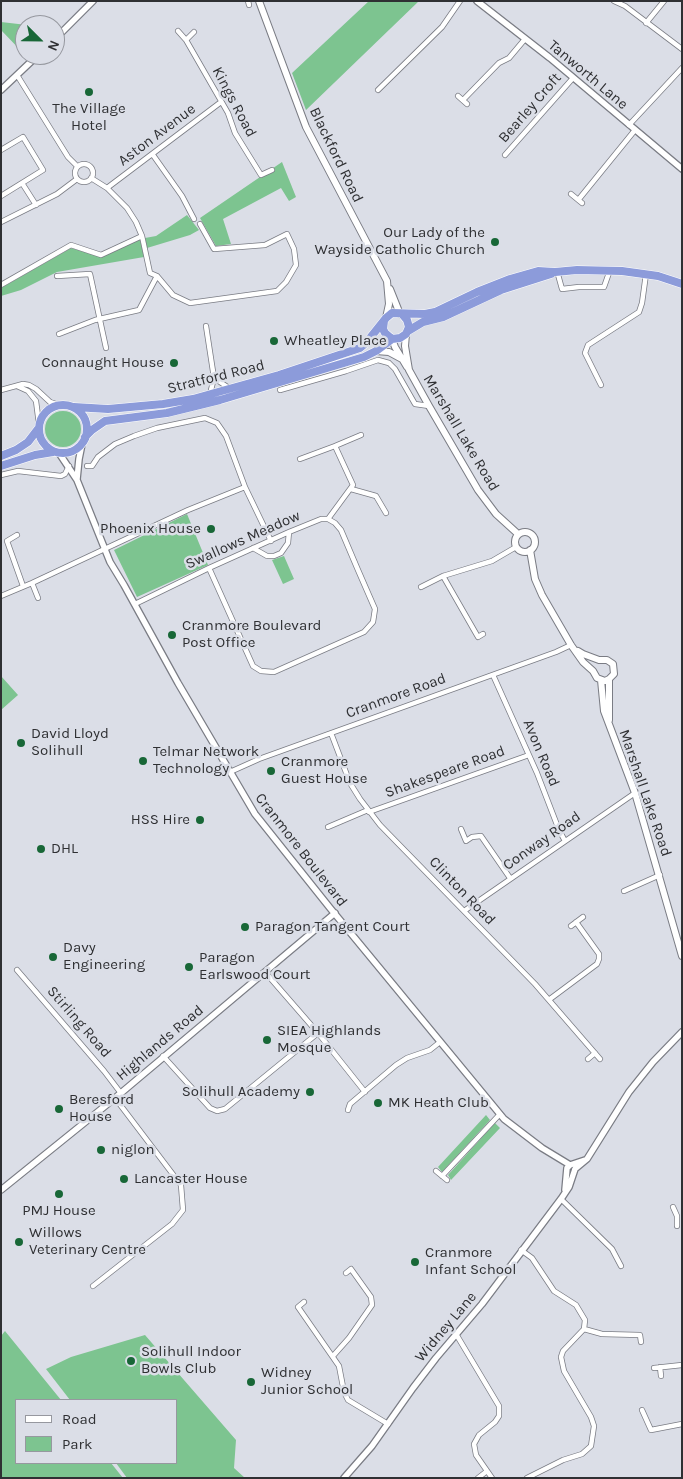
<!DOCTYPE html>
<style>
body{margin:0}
#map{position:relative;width:683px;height:1479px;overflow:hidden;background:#dbdee7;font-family:Karla,sans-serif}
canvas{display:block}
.frame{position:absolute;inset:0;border:2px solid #2f3033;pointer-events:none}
.legend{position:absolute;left:15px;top:1399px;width:162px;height:65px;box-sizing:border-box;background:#dbdee7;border:1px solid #96989f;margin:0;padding:6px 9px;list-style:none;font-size:15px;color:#2f3033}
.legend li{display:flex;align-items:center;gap:10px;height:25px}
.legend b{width:25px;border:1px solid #96989f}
.north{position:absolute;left:15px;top:15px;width:50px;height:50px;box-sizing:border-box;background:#dbdee7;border:1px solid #96989f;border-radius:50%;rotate:113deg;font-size:14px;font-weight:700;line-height:20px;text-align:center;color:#2f3033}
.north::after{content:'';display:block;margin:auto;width:18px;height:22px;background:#186737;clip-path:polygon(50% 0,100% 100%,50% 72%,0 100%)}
</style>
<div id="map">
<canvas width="683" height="1479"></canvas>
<div class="frame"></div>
<ul class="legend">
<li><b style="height:6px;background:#fff"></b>Road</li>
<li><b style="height:14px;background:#7dc490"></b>Park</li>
</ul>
<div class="north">N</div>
</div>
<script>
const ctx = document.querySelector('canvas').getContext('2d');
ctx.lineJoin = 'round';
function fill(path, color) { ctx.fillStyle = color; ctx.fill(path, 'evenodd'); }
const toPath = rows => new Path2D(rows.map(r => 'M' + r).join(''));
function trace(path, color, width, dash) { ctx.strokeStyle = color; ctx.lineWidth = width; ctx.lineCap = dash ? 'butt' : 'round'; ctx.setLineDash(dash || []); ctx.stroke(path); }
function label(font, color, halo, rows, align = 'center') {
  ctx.font = font + ' Karla,sans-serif'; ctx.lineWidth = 5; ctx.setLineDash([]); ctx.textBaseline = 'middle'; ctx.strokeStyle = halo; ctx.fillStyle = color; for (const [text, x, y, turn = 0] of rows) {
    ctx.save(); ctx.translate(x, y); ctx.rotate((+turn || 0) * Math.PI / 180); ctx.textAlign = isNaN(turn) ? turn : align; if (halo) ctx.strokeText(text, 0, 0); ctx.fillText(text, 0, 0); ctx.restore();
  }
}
fill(toPath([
 [369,1,419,1,306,110,292,73],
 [1,22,27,25,25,25,24,54,1,30],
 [282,162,296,197,289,201,281,188,223,219,231,244,216,246,200,218],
 [187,215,199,230,190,235,147,248,145,238,156,236],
 [140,239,144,257,57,272,21,290,1,296,1,288,71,248,101,257],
 '45 429a18 18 0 1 1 36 0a18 18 0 1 1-36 0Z',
 [187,514,208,565,137,597,114,550],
 [284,556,294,579,283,584,272,560],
 [1,676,18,695,1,710],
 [486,1115,490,1120,442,1172,438,1167],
 [495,1123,500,1128,451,1180,448,1175],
 [5,1331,61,1400,16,1400,16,1463,111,1463,123,1478,1,1478,1,1336],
 [145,1335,236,1440,234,1468,245,1478,127,1478,116,1463,176,1463,176,1400,70,1400,46,1369,71,1357]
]), '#7dc490');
const minor = toPath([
 [248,1,249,5],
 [614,1,625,6,682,49],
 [646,23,664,1],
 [178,31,186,40,228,113,235,133,261,175,272,170],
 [186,40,194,32],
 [17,75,68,157,77,166],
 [378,90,442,27,460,1],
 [458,96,467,104],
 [463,100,499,63,509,58,525,39],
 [629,125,682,68],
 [1,150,23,137,43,170,1,196],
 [153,155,182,196,194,219],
 [505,155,573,78],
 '75 173a9 9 0 1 1 18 0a9 9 0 1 1-18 0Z',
 [91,178,107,188,127,208,136,222,142,236,150,273,157,276,173,295,190,303,277,291,286,282,296,265,294,249,287,234,265,245,214,249,200,224],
 [22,183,36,205],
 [107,188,221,102],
 [571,194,582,203],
 [579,199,635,130],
 [1,222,57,194,77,179],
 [557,271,562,289,579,287,604,287,610,270],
 [57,276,90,274,106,348],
 [1,285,71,245,101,255,142,236],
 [206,326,214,378,210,394],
 [59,334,95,320,139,310,157,276],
 [214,378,229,388],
 [601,385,585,353,588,345,639,312,642,303,646,274],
 [17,386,28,391,36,401,39,424],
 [1,390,23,384,29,385,36,389,50,402,59,405],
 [280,390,346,371,378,360,389,363,395,369,415,404,429,406],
 [300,459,335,446],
 [87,466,92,466,98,457,115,444,134,436,157,428,205,418,217,423,226,436,245,487,271,541],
 [1,475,18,471,61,476,65,474,69,466],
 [351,489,376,496,386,513],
 [17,535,7,541,23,586],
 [253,548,267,556,274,556,281,553,288,543,289,532],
 [209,568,253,666,261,671,274,672,364,632,373,622,375,609,358,570,341,530,335,523,328,519],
 [443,576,478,637,483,634],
 [32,583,38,598],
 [421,587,443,576,492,561,516,547],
 [1,596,32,583,188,510,245,487],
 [135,604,209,568,289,532,321,519,328,519,353,485,335,446,361,435],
 [493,675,537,773,559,830,565,841],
 [331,733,350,783,360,799,380,825,535,984,600,1059],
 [230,772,259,759,556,652,571,645],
 [369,812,529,755],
 [328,827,368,810],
 [461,829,466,841,472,837,481,836,510,878],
 [624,891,660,875],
 [464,911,635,793],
 [571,926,583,917],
 [17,970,104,1071,120,1092],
 [265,972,318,1033,365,1092],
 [550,999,597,964,599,959,599,954,576,922],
 [163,1056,210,1108,217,1111,225,1109,318,1033],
 [588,1059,595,1053],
 [348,1110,350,1104,396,1065,407,1058,430,1050,440,1042],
 [436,1171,447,1180],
 [442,1176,500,1114],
 [561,1199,612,1249,621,1266],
 [673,1207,677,1216,677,1226],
 [521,1250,532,1258,554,1291,576,1305,585,1320,584,1329,563,1351,561,1357,564,1371,591,1417,594,1426,591,1446,582,1454,563,1460,527,1478],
 [93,1286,172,1224,183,1210,181,1185,115,1098],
 [304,1302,298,1307,339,1366,344,1392,348,1400,388,1424],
 [584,1329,602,1334,640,1335,641,1342],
 [456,1334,499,1406,499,1416,495,1422,479,1435,474,1444,476,1455,492,1478],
 [333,1356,349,1338,372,1305,371,1297,351,1269,346,1273],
 [660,1367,661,1376],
 [654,1368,682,1365],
 [642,1410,651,1430,682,1424],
 [478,1478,487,1471]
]);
const tertiary = toPath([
 [477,1,550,58,682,169],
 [55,39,93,1],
 [1,90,38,55],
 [59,453,77,480,110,562,124,585,178,683,255,814,330,908,504,1119,542,1148,570,1165],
 [77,479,79,459,82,444],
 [575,1169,587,1159,629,1092,653,1062,682,1032],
 [1,1190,115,1098,335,913],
 [565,1190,567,1168,570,1165,585,1160],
 [344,1478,372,1446,413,1388,436,1358,482,1304,561,1199,569,1187,575,1169]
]);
const secondary = toPath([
 [259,1,306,127,387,281,389,304,386,318],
 [390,289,400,314],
 [406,334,405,346,409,370,429,406,478,490,496,514,518,534],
 [392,339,395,347,407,367],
 [376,351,389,352,402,359],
 '515 542a10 10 0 1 1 20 0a10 10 0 1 1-20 0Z',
 [530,550,535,579,542,595,571,645,583,662,593,671,597,678,605,681,609,679],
 [578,651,583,654,599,660,607,660,613,664,614,674,609,679,609,720],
 [601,680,604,711,635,793,682,956]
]);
const trunk = toPath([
 [384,321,383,329,385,333,392,339,400,338,406,334,409,327,407,320,402,314],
 [408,331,423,322,443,317,501,290,551,274],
 '39 429a24 24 0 1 1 48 0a24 24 0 1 1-48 0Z',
 [74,407,108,409,163,404,193,399,279,375,360,348,366,343,386,318,392,313,425,314,435,312,477,292,510,279,538,271,555,272,577,270,622,271,658,276,682,284],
 [85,437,92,430,105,421,167,413,220,400,364,357,376,351,392,339],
 [1,456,16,450,28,442,38,429],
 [1,466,35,455,53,452]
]);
trace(minor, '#7a7c84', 6);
trace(tertiary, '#7a7c84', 8);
trace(secondary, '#7a7c84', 8);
trace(trunk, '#fff', 9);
trace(minor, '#fff', 4.5);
trace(tertiary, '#fff', 5.5);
trace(secondary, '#fff', 6);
trace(trunk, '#8c9bda', 8);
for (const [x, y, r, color] of [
 [89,92,5,"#186737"],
 [495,242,5,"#186737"],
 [274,341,5,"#186737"],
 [174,363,5,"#186737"],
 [211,529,5,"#186737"],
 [172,635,5,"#186737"],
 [21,743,5,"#186737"],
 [143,761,5,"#186737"],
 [271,771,5,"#186737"],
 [200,820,5,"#186737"],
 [41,849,5,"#186737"],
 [245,927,5,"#186737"],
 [53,957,5,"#186737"],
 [189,967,5,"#186737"],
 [267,1040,5,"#186737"],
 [310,1092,5,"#186737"],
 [378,1103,5,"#186737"],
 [59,1109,5,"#186737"],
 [101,1150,5,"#186737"],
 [124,1179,5,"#186737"],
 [59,1194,5,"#186737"],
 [19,1242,5,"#186737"],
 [415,1262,5,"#186737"],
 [131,1361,5,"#186737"],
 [251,1382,5,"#186737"]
]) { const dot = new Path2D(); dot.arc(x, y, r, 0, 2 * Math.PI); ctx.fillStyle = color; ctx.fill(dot); trace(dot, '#dbdee7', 2); }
label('15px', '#2f3033', '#dbdee7', [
 ["Tanworth Lane",588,75,40],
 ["Kings Road",234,102,62],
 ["Bearley Croft",530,108,-49],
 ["Aston Avenue",157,135,-37],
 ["Blackford Road",336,155,64],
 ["Stratford Road",216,377,-14],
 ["Marshall Lake Road",461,433,59],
 ["Swallows Meadow",243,540,-24],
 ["Cranmore Road",396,696,-20],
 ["Avon Road",541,753,67],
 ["Shakespeare Road",445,772,-20],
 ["Marshall Lake Road",645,793,71],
 ["Conway Road",542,841,-35],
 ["Cranmore Boulevard",301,850,52],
 ["Clinton Road",462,891,46],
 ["Stirling Road",79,1022,49],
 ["Highlands Road",160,1043,-40],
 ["Widney Lane",446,1327,-50]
]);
label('15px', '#2f3033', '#dbdee7', [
 ["The Village",89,109,"center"],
 ["Hotel",89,126,"center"],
 ["Our Lady of the",485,233,"right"],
 ["Wayside Catholic Church",485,250,"right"],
 ["Wheatley Place",284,341],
 ["Connaught House",164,363,"right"],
 ["Phoenix House",201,529,"right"],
 ["Cranmore Boulevard",182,626],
 ["Post Office",182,643],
 ["David Lloyd",31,734],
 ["Solihull",31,751],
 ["Telmar Network",153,752],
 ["Technology",153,769],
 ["Cranmore",281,762],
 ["Guest House",281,779],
 ["HSS Hire",190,820,"right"],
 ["DHL",51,849],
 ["Paragon Tangent Court",255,927],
 ["Davy",63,948],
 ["Engineering",63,965],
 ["Paragon",199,958],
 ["Earlswood Court",199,975],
 ["SIEA Highlands",277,1031],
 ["Mosque",277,1048],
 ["Solihull Academy",300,1092,"right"],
 ["Beresford",69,1100],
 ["House",69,1117],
 ["MK Heath Club",388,1103],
 ["niglon",111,1150],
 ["Lancaster House",134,1179],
 ["PMJ House",59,1211,"center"],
 ["Willows",29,1233],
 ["Veterinary Centre",29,1250],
 ["Cranmore",425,1253],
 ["Infant School",425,1270],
 ["Solihull Indoor",141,1352],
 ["Bowls Club",141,1369],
 ["Widney",261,1373],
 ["Junior School",261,1390]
], 'left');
</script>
